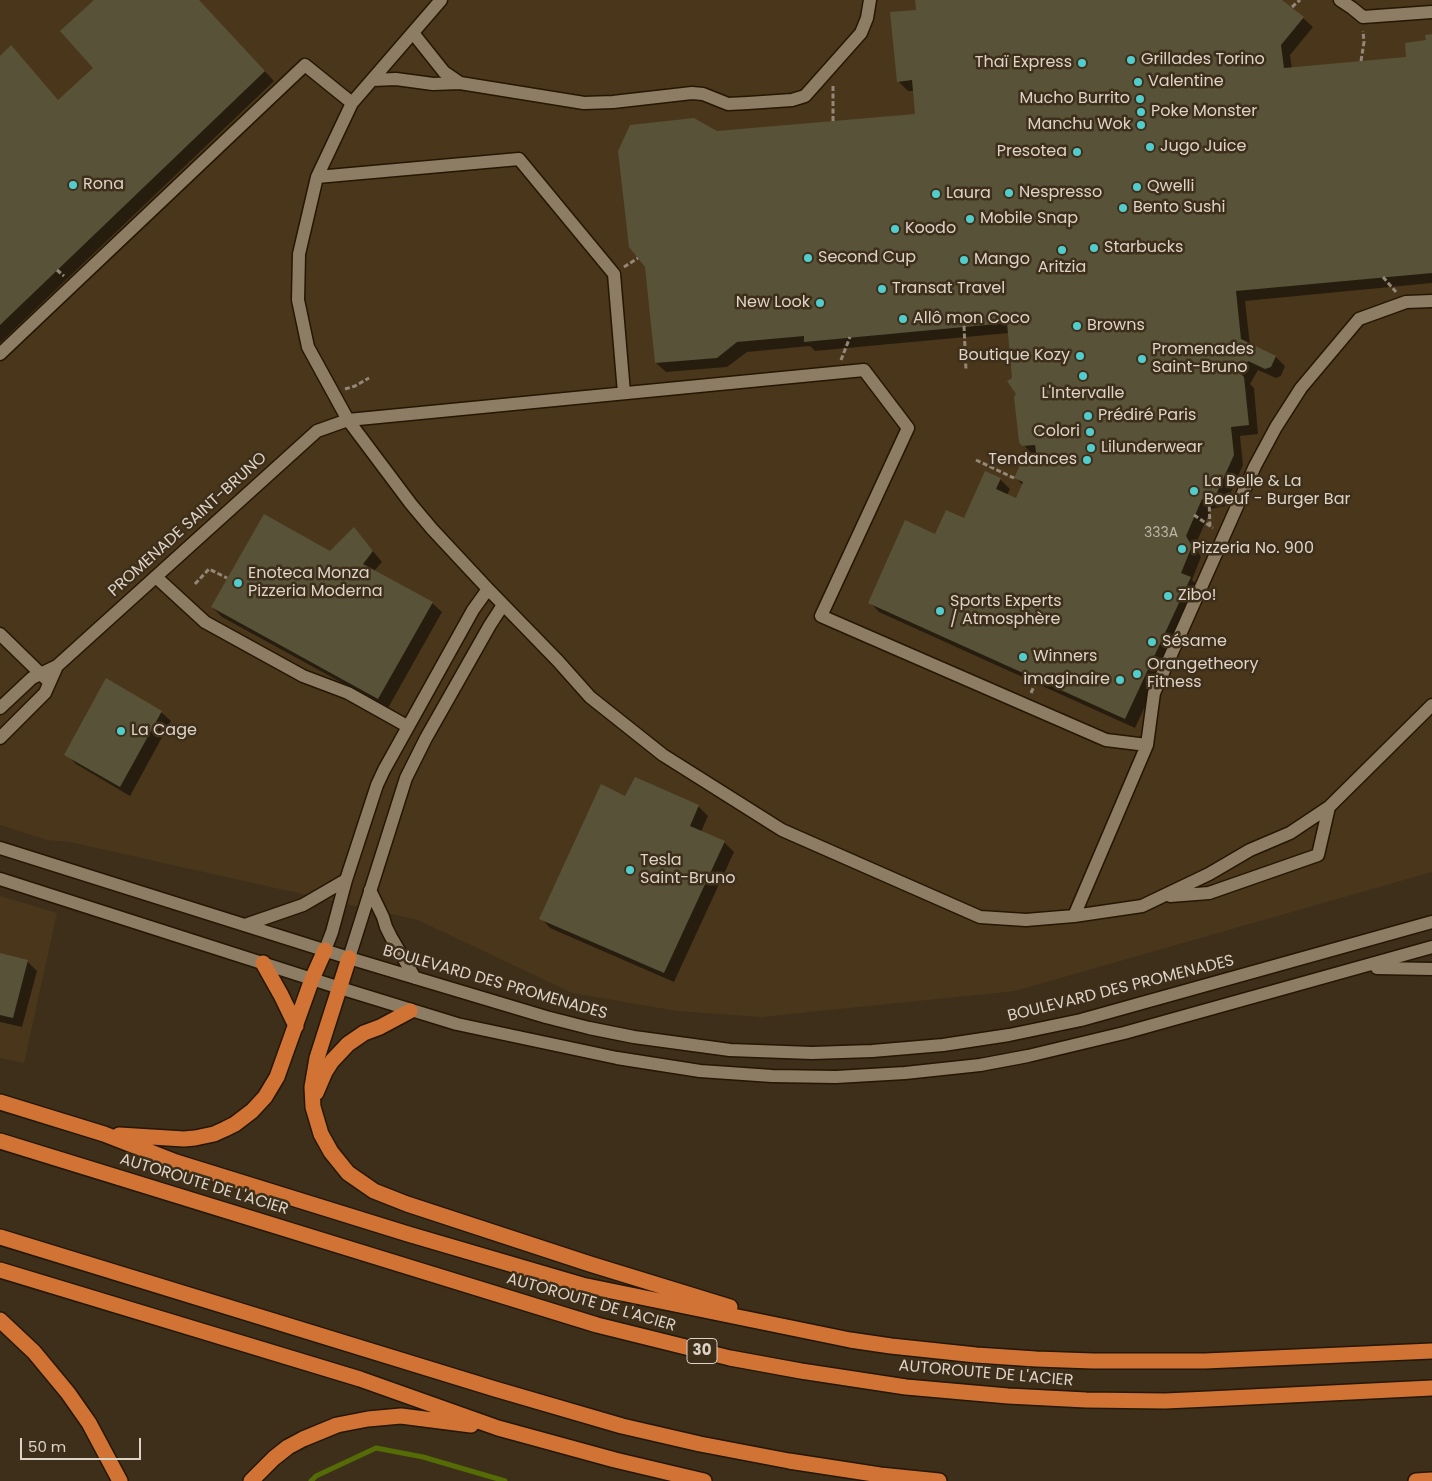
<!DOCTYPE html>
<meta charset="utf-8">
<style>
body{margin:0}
#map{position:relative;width:1432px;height:1481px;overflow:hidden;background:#3e2f1a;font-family:Poppins,sans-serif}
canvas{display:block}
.scale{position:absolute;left:20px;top:1438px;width:121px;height:22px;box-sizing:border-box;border:2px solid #ddd3c7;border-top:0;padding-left:6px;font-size:15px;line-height:18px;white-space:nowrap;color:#ddd3c7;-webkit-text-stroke:4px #3e2f1a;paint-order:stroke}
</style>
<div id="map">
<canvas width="1432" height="1481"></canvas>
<div class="scale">50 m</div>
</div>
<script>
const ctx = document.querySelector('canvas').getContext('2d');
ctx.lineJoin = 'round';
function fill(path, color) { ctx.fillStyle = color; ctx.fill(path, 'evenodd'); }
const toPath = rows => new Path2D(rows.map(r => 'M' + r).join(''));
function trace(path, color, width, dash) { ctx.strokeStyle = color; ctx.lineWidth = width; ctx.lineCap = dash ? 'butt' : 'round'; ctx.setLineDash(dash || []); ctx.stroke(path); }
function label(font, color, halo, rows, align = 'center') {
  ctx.font = font + ' Poppins,sans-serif'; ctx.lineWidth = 5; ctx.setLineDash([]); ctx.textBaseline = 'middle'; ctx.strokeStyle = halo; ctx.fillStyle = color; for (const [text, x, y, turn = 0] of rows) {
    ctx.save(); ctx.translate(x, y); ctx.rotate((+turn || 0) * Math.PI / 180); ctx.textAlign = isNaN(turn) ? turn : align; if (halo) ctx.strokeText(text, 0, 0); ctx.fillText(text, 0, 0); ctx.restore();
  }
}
fill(toPath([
 [0,0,1432,0,1432,872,1015,991,761,1017,677,1011,572,993,418,920,70,842,47,840,0,825],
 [0,896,57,913,24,1063,0,1058]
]), '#4a371b');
fill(toPath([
 [96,0,197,0,274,81,0,343,0,57,59,101,95,68],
 [916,0,1280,0,1303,18,1313,27,1290,55,1292,69,1408,58,1427,42,1432,35,1432,283,1245,301,1250,345,1276,357,1285,366,1281,376,1276,378,1258,370,1250,384,1254,388,1258,434,1240,436,1243,465,1225,506,1211,509,1195,546,1201,557,1192,580,1200,588,1135,728,879,612,870,602,936,535,965,519,1000,479,1010,489,1007,495,1016,500,1023,485,1016,478,1032,465,1036,455,1033,455,1020,441,1018,394,1013,379,1009,333,815,351,810,346,747,352,727,367,666,372,656,363,716,133,917,115,915,91,908,91,899,82,917,11],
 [363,539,382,562,374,571,432,603,442,612,388,708,222,617,212,607,330,552],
 [161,712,171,721,130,796,76,764,66,754],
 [626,798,698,806,708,816,701,832,724,842,734,852,674,982,550,928,541,918],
 [0,954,27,961,37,971,22,1027,0,1022]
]), '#0007');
trace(toPath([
 [311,1481,316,1476,376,1448,423,1457,505,1481]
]), '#556b06', 5);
fill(toPath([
 [94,0,199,0,265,71,0,325,0,56,11,45,58,100,93,68,60,31],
 [915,0,1282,0,1304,17,1281,45,1284,68,1406,57,1405,43,1426,40,1425,35,1432,34,1432,273,1236,291,1241,339,1276,356,1271,367,1265,369,1248,361,1241,374,1244,377,1249,425,1231,427,1234,455,1215,497,1202,499,1186,536,1192,546,1181,573,1191,577,1125,719,868,603,905,520,935,534,946,510,964,518,985,471,1001,478,996,489,1016,498,1023,482,1014,478,1023,459,1031,463,1036,452,1035,445,1022,446,1019,442,1014,397,1016,394,1007,381,1012,378,1007,323,804,342,804,336,737,342,717,358,655,363,645,267,629,247,618,151,630,125,694,118,717,131,915,114,912,80,897,82,890,12,916,10],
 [264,514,330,551,354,527,373,551,363,564,433,602,378,699,211,607],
 [106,678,162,711,120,787,64,755],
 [635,777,699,805,690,826,725,841,664,973,539,919,601,784,625,796],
 [0,953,28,960,13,1018,0,1015]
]), '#575238');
const minor = toPath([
 [441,0,352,103,317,177,299,254,298,300,308,347,348,420,411,504,432,529,488,589,558,661,590,697,663,755,782,830,980,917,1026,920,1074,916,1142,906,1209,874,1250,850,1290,833,1329,807,1432,705],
 [1340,0,1352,8,1363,17,1432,12],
 [413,33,444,72,460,83,584,103,613,102,692,93,703,94,728,104,748,103,792,100,805,96,861,33,867,18,870,0],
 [372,80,396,79,433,84,460,83],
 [317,177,519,159,614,274,624,393],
 [0,354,305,65,352,103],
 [156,577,205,622,303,676,348,693,407,726],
 [0,634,46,679],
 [0,708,32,678,57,666,317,431,348,420,864,370,908,428,821,616,1106,740,1147,745],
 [0,738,45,693,57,666],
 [0,848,349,958,546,1017,589,1028,634,1037,730,1050,812,1053,872,1051,943,1045,1009,1035,1081,1020,1432,922],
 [0,879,340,988,457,1024,617,1058,700,1071,772,1076,836,1077,905,1073,980,1065,1028,1056,1124,1033,1432,947],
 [370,890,383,917,386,927,391,937,415,978],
 [1170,896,1209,893,1318,855,1329,807],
 [1074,916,1147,745,1154,693,1255,466,1276,427,1301,388,1359,319,1406,302,1432,301],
 [245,925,303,905,346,880],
 [325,950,332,932,346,880,377,785,384,770,473,610,488,589],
 [349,958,406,778,426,738,490,625,503,605],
 [1377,968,1432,969]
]);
const highway = toPath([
 [349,958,317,1058,312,1087,313,1107,321,1134,331,1152,348,1173,374,1191,407,1204,590,1264,730,1307],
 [263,963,281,995,296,1026],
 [316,1093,325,1072,332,1061,348,1044,364,1033,380,1027,410,1011],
 [0,1102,104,1134,176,1162,408,1234,582,1285,850,1340,891,1346,976,1355,1036,1359,1093,1361,1205,1361,1432,1351],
 [119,1135,184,1139,195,1138,214,1134,225,1129,235,1124,252,1111,265,1097,277,1077,312,979,325,950],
 [0,1141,597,1325,730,1358,801,1371,906,1387,1008,1396,1086,1400,1165,1401,1209,1399,1432,1388],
 [0,1237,495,1389,622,1426,700,1444,789,1461,880,1475,939,1481],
 [0,1270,360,1379,498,1428,615,1460,704,1481],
 [0,1320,34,1352,68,1393,89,1423,120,1481],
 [251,1481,274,1458,288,1447,303,1439,337,1425,368,1419,401,1416,471,1425],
 [1416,1481,1432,1480]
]);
trace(minor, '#251703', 15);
trace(highway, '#251703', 18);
trace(toPath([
 [1292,7,1300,0],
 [1361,61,1364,42,1363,31],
 [833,86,833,121],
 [624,267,638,258],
 [57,270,64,276],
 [1383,277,1396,292],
 [964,326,966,370],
 [841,360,850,337],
 [345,389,355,386,369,378],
 [976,460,1014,478],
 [1209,499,1210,527],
 [1194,515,1213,528],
 [195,584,209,569,227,578],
 [1031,693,1037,680]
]), '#948777', 3, [5, 2.5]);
trace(minor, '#8e7d65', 12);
trace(highway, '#d07335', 15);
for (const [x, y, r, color] of [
 [1131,60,5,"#52cdcd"],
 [1082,63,5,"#52cdcd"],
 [1138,82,5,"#52cdcd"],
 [1140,99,5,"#52cdcd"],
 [1141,112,5,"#52cdcd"],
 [1141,125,5,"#52cdcd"],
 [1150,147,5,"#52cdcd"],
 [1077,152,5,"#52cdcd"],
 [73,185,5,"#52cdcd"],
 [1137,187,5,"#52cdcd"],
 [1009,193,5,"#52cdcd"],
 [936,194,5,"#52cdcd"],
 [1123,208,5,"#52cdcd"],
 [970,219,5,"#52cdcd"],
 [895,229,5,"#52cdcd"],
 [1094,248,5,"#52cdcd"],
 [1062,250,5,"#52cdcd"],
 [808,258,5,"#52cdcd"],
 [964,260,5,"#52cdcd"],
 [882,289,5,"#52cdcd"],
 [820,303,5,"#52cdcd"],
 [903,319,5,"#52cdcd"],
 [1077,326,5,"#52cdcd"],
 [1080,356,5,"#52cdcd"],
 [1142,359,5,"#52cdcd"],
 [1083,376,5,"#52cdcd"],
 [1088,416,5,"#52cdcd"],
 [1090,432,5,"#52cdcd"],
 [1091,448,5,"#52cdcd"],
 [1087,460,5,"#52cdcd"],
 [1194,491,5,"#52cdcd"],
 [1182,549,5,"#52cdcd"],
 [238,583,5,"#52cdcd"],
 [1168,596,5,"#52cdcd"],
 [940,611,5,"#52cdcd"],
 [1152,642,5,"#52cdcd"],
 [1023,657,5,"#52cdcd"],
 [1137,674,5,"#52cdcd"],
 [1120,680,5,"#52cdcd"],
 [121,731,5,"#52cdcd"],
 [630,870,5,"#52cdcd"]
]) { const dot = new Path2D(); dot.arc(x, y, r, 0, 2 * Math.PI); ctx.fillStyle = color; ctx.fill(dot); trace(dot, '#3e2f1a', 2); }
label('14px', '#bcb3a3', null, [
 ["333A",1161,533]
]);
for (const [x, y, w] of [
 [702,1351,30]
]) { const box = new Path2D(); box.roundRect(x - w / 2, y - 12.5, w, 25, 4); ctx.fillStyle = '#3e2f1a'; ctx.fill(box); trace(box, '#ddd3c7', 1); }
label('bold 15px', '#ddd3c7', null, [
 ["30",702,1351]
]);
label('16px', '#ddd3c7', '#3e2f1a', [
 ["Grillades Torino",1141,60],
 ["Thaï Express",1072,63,"right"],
 ["Valentine",1148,82],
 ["Mucho Burrito",1130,99,"right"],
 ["Poke Monster",1151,112],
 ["Manchu Wok",1131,125,"right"],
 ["Jugo Juice",1160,147],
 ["Presotea",1067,152,"right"],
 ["Rona",83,185],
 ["Qwelli",1147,187],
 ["Nespresso",1019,193],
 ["Laura",946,194],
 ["Bento Sushi",1133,208],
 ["Mobile Snap",980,219],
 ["Koodo",905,229],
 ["Starbucks",1104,248],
 ["Second Cup",818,258],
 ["Mango",974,260],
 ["Aritzia",1062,268,"center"],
 ["Transat Travel",892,289],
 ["New Look",810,303,"right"],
 ["Allô mon Coco",913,319],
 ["Browns",1087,326],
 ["Promenades",1152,350],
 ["Saint-Bruno",1152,368],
 ["Boutique Kozy",1070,356,"right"],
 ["L'Intervalle",1083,394,"center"],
 ["Prédiré Paris",1098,416],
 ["Colori",1080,432,"right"],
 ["Lilunderwear",1101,448],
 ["Tendances",1077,460,"right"],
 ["La Belle & La",1204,482],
 ["Boeuf - Burger Bar",1204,500],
 ["Pizzeria No. 900",1192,549],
 ["Enoteca Monza",248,574],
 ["Pizzeria Moderna",248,592],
 ["Zibo!",1178,596],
 ["Sports Experts",950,602],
 ["/ Atmosphère",950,620],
 ["Sésame",1162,642],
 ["Winners",1033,657],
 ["Orangetheory",1147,665],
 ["Fitness",1147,683],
 ["imaginaire",1110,680,"right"],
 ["La Cage",131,731],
 ["Tesla",640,861],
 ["Saint-Bruno",640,879]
], 'left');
label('16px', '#ddd3c7', '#3e2f1a', [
 ["PROMENADE SAINT-BRUNO",188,525,-42],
 ["BOULEVARD DES PROMENADES",495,983,16],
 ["BOULEVARD DES PROMENADES",1121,989,-14],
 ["AUTOROUTE DE L'ACIER",204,1185,17],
 ["AUTOROUTE DE L'ACIER",591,1303,16],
 ["AUTOROUTE DE L'ACIER",986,1374,5]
]);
</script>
